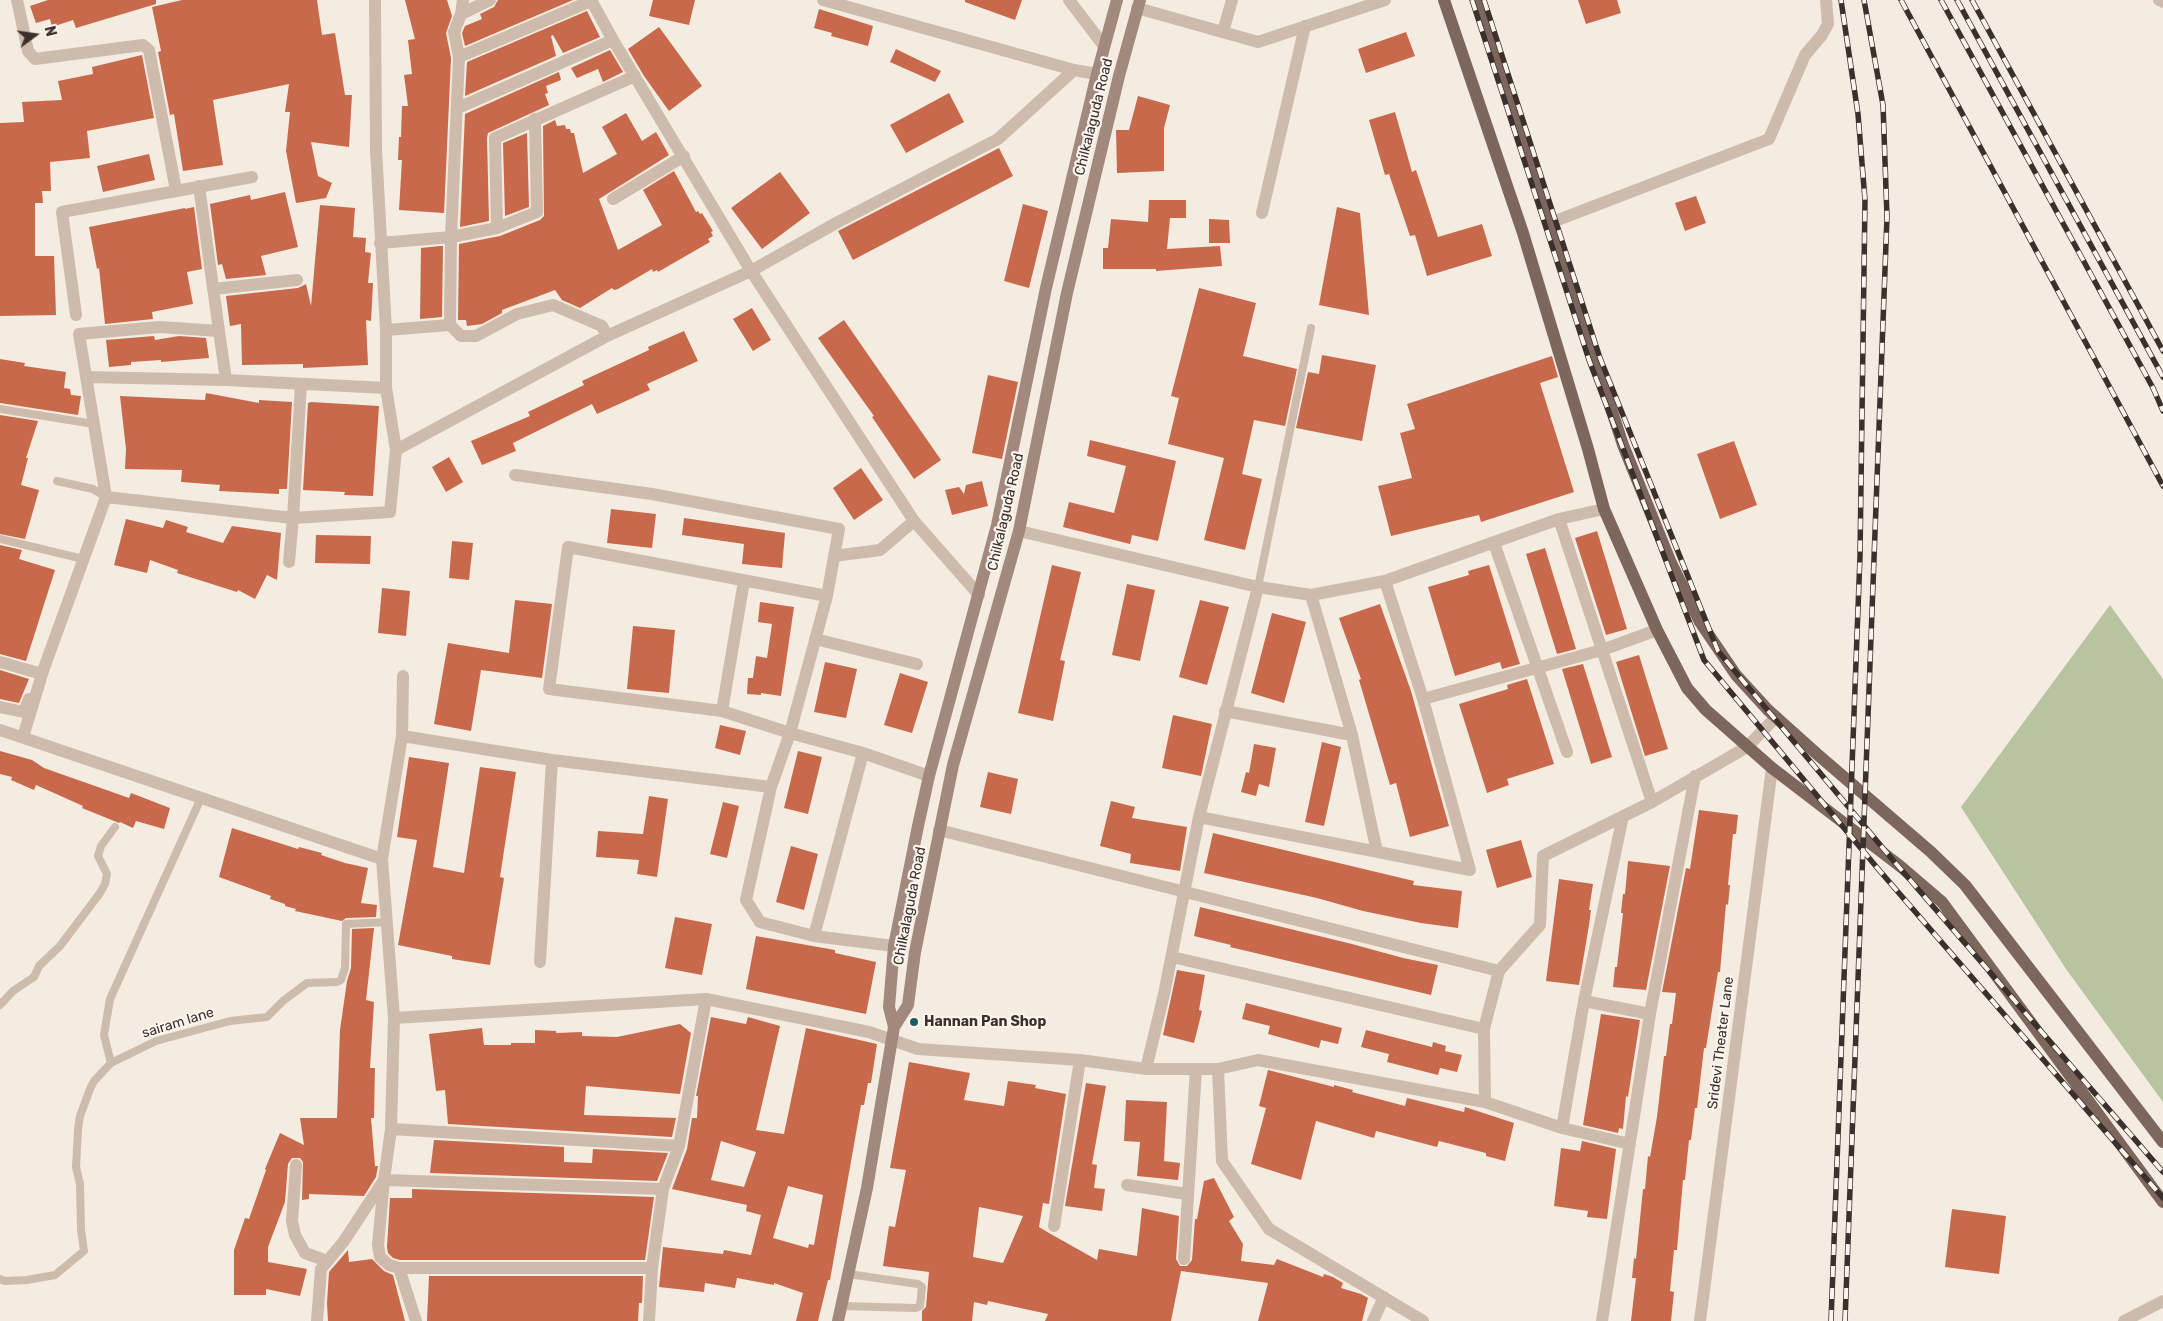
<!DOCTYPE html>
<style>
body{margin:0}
#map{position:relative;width:2163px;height:1321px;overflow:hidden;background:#f4ebe1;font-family:Rubik,sans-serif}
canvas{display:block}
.north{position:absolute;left:10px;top:10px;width:50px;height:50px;-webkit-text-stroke:4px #fbf5ee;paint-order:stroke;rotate:76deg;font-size:14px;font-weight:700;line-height:20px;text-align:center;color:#3b302b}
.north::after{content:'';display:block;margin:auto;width:18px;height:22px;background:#3b302b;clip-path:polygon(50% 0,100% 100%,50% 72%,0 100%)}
</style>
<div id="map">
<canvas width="2163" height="1321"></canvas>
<div class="north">N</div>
</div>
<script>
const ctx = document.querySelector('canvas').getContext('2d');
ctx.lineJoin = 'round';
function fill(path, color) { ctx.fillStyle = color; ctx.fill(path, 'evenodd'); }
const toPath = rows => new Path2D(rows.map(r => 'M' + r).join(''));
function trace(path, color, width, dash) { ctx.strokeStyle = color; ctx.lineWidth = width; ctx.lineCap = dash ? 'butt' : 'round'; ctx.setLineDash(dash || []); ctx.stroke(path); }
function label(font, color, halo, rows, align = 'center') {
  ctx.font = font + ' Rubik,sans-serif'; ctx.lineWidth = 4.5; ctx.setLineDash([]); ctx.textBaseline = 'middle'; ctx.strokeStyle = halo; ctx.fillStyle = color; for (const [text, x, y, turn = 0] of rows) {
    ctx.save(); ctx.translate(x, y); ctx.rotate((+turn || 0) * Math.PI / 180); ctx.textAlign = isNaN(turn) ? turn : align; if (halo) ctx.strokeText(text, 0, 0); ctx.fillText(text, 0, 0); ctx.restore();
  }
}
fill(toPath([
 [2110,605,2163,679,2163,1102,2066,969,1961,807]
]), '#b8c4a0');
fill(toPath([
 [48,0,156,0,156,4,76,28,73,20,52,27,50,19,36,23,30,6],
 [182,0,317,0,322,35,335,33,345,95,352,95,349,147,311,142,318,176,332,183,326,198,296,203,286,151,290,112,285,112,289,84,213,100,223,165,183,171,174,114,170,115,158,52,161,51,152,7],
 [405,0,447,0,452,16,446,33,451,58,444,213,399,210,402,160,398,160,399,137,401,137,402,106,408,106,404,75,412,74,408,40,415,39],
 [498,0,573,0,465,46,462,33,465,26,482,19,480,14,494,7],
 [653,0,695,0,689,25,649,16],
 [965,0,1022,0,1015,20,965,2],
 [1578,0,1617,0,1621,13,1586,24],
 [819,9,873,26,868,46,831,36,832,33,814,28],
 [587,11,600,37,563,53,553,35,551,36,556,56,465,96,467,62],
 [659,27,702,86,669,111,644,76,628,49],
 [1406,32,1415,56,1366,73,1358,49],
 [896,49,941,71,935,82,890,62],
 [610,50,623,72,603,82,598,69,577,78,575,75,571,68],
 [142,55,154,118,87,131,90,158,50,162,51,191,42,191,43,203,35,203,35,256,54,256,56,315,0,316,0,123,24,122,22,102,62,100,58,81,93,74,92,67],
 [559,72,561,80,546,86,548,93,545,94,549,105,488,133,487,138,489,221,460,227,465,114],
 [949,93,964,122,906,153,890,125],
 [1138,96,1170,105,1164,128,1164,171,1117,173,1116,130,1129,130],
 [1395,112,1412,172,1416,170,1438,237,1482,224,1492,256,1427,276,1415,235,1410,236,1389,174,1385,175,1369,120],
 [626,113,642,141,656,132,669,155,599,199,618,250,662,225,643,190,674,171,696,212,698,211,700,214,702,213,713,231,711,232,713,236,708,239,710,242,658,272,657,270,653,272,652,269,618,289,614,290,612,288,580,308,562,300,555,290,502,310,502,313,482,324,467,326,466,320,458,320,459,244,500,236,540,220,544,216,543,126,555,120,557,126,565,125,566,129,570,129,571,133,574,133,583,173,617,154,602,127],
 [527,133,529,207,505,216,503,143],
 [999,148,1013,176,853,260,838,231],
 [149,154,155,180,103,192,97,166],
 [780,172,810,213,762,249,731,208],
 [285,192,298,247,261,256,266,275,226,279,222,264,218,265,210,204,250,195,251,200],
 [1696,196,1706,223,1685,231,1675,203],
 [1149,200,1186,200,1186,218,1170,218,1167,249,1220,246,1222,266,1156,271,1156,269,1103,269,1103,248,1108,248,1111,219,1148,222],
 [1023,204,1048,211,1029,288,1004,281],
 [320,205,355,208,353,237,366,238,365,252,371,253,368,283,373,283,371,321,366,320,368,365,303,368,303,364,242,365,241,324,230,326,226,296,298,288,306,284,311,306],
 [194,207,202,269,187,272,193,304,152,312,153,319,105,324,99,268,97,269,89,227,185,208,185,209],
 [1337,207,1360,213,1369,315,1319,305],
 [1209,219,1229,220,1230,243,1209,243],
 [440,246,443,246,442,317,420,319,421,248],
 [1199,288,1256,303,1243,356,1297,369,1285,426,1254,420,1242,474,1262,479,1245,550,1204,540,1224,458,1168,444,1179,398,1171,396],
 [752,308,771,340,753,351,733,319],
 [844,320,941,460,914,479,872,417,874,416,818,338],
 [684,331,698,361,647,384,650,390,597,414,592,404,513,443,516,451,482,465,471,441,530,416,528,412,584,385,582,381,649,350,648,347],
 [154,336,155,340,179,336,206,338,209,358,161,362,161,360,131,362,131,365,109,367,106,340],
 [1322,355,1376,365,1362,441,1296,428,1308,372,1319,374],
 [1552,356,1558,377,1540,383,1574,492,1481,522,1479,515,1391,536,1378,486,1412,478,1400,433,1415,429,1407,404],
 [0,359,25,363,24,366,66,372,64,388,70,389,71,395,81,396,78,415,0,403],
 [988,375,1018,382,1002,459,972,453],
 [206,393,259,403,259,400,292,402,287,489,279,489,279,494,219,491,220,485,181,482,182,470,125,469,126,449,120,396,205,400],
 [311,402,379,406,373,496,344,495,345,492,303,490,308,403],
 [0,415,38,421,26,458,28,458,21,485,39,490,25,539,0,534],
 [1090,440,1176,461,1158,541,1132,535,1130,544,1063,527,1069,502,1114,513,1126,466,1087,456],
 [1734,441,1757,505,1720,519,1697,454],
 [449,457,463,482,446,492,432,467],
 [861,468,883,500,854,520,833,488],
 [982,481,988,506,952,515,945,490,959,487,964,494,966,485],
 [611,509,656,514,652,548,607,543],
 [684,518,785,533,782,568,742,564,744,544,682,535],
 [126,519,163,528,166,520,188,527,186,532,223,543,232,526,281,533,277,580,267,575,255,599,238,590,237,592,177,573,178,570,150,560,147,573,114,565],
 [1597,531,1627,629,1606,635,1575,538],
 [316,535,371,536,370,564,315,563],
 [452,541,473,543,469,580,449,578],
 [0,545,22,550,19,559,55,570,26,661,0,654],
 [1545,548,1576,649,1557,654,1526,554],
 [1052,565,1081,572,1060,660,1065,661,1053,721,1018,713],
 [1489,565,1520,664,1502,669,1500,662,1455,676,1428,587,1469,575,1468,571],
 [1127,584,1155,590,1140,661,1112,655],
 [382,588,410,591,406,636,378,633],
 [515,600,552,604,542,678,481,670,471,731,434,724,448,643,509,653],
 [1200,600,1229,607,1207,685,1179,677],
 [760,602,794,607,781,696,761,693,761,695,747,694,748,678,753,678,756,656,767,658,772,624,758,622],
 [1380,604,1411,691,1449,826,1410,837,1396,783,1390,785,1359,680,1361,679,1339,618],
 [1272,613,1306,622,1284,703,1251,693],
 [633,626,675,630,669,693,627,689],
 [1639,655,1668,749,1645,756,1616,662],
 [825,662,857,669,846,718,814,712],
 [1583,664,1612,757,1591,764,1562,669],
 [0,670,29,679,19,703,0,699],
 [900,673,928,682,912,733,884,725],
 [1527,679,1554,764,1507,779,1509,785,1487,793,1459,704,1508,689,1507,685],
 [1173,715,1212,724,1201,776,1162,768],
 [720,725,746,731,740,755,715,748],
 [1322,742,1341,747,1324,826,1305,822],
 [1254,744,1276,748,1269,787,1259,784,1256,796,1241,792,1246,772,1249,773],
 [0,751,32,760,44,768,129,798,131,793,170,808,164,829,136,821,133,828,120,822,119,823,82,808,83,806,36,785,34,790,11,780,12,777,0,774],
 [798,751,822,757,808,814,784,808],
 [409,757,449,763,433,867,464,873,480,767,516,772,500,877,504,878,490,965,452,959,452,956,398,945,417,840,397,837],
 [988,772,1018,779,1011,814,980,807],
 [649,796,668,799,657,877,637,874,639,860,596,857,598,831,643,834],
 [1111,801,1135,807,1132,818,1187,827,1180,871,1130,863,1131,854,1100,846],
 [723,802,739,806,727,858,710,854],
 [1699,810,1738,815,1736,834,1733,834,1728,885,1730,885,1728,905,1726,904,1720,972,1718,972,1706,1048,1704,1048,1697,1108,1695,1108,1691,1140,1689,1140,1685,1180,1683,1180,1677,1250,1674,1250,1670,1291,1674,1292,1671,1321,1631,1321,1636,1278,1632,1278,1634,1258,1636,1259,1643,1189,1645,1189,1648,1156,1650,1157,1657,1117,1664,1056,1666,1056,1670,1024,1672,1024,1676,993,1662,992,1686,868,1690,869],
 [232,828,298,849,299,847,322,853,321,855,345,863,368,868,361,903,377,905,376,917,346,918,342,921,295,911,296,909,285,906,285,904,270,899,271,896,219,877],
 [1213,833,1414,881,1413,885,1462,891,1458,928,1421,923,1363,911,1317,898,1204,873],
 [1521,840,1532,877,1497,888,1486,850],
 [791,846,818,854,804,910,776,902],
 [1628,861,1670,866,1646,990,1613,987,1615,967,1617,967,1623,913,1621,913,1623,894,1625,894],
 [1559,879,1593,884,1589,910,1591,910,1589,925,1579,985,1546,981],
 [1200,907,1352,944,1403,958,1438,965,1431,995,1230,947,1231,945,1194,936],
 [675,917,712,924,702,975,665,968],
 [374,928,366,1000,374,1002,370,1068,375,1068,374,1118,371,1118,375,1166,378,1166,376,1177,364,1196,309,1194,309,1199,302,1200,303,1162,300,1158,292,1158,288,1164,285,1202,268,1247,268,1262,307,1269,300,1296,266,1289,266,1295,234,1295,234,1250,245,1218,249,1219,266,1170,265,1169,280,1133,304,1145,300,1118,337,1118,340,1030,347,981,351,968,352,929],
 [756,936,835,950,835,953,876,962,866,1014,746,989],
 [1177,970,1205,975,1199,1010,1202,1011,1194,1043,1163,1035],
 [1246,1003,1342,1028,1338,1044,1321,1040,1319,1048,1268,1034,1270,1026,1242,1019],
 [1601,1014,1640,1020,1628,1097,1626,1096,1623,1129,1619,1128,1618,1133,1583,1125],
 [711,1017,746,1024,748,1017,780,1026,756,1130,784,1134,806,1028,877,1044,871,1083,868,1083,864,1105,861,1105,830,1280,828,1280,818,1321,796,1321,803,1293,774,1283,774,1285,737,1278,735,1288,705,1283,704,1292,659,1287,663,1247,723,1254,724,1250,751,1255,761,1215,746,1211,747,1205,672,1189,687,1149,692,1118,697,1118,698,1096,696,1096],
 [721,1141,756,1152,744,1187,711,1180],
 [788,1186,823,1195,814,1245,809,1244,808,1248,773,1238],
 [680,1024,691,1033,680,1094,586,1086,584,1115,676,1118,672,1137,448,1124,445,1090,436,1091,429,1034,482,1028,484,1045,511,1045,511,1043,535,1043,535,1030,556,1031,556,1033,582,1032,582,1036,617,1037],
 [1366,1030,1432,1047,1433,1042,1446,1046,1445,1051,1462,1055,1457,1072,1440,1068,1438,1075,1387,1062,1389,1054,1361,1047],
 [909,1062,970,1073,964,1100,1004,1106,1008,1081,1036,1085,1035,1088,1066,1094,1049,1204,1043,1203,1039,1227,1049,1233,1097,1260,1099,1249,1137,1256,1142,1208,1179,1216,1176,1259,1180,1266,1187,1266,1192,1260,1195,1219,1197,1219,1204,1181,1214,1178,1234,1217,1229,1221,1243,1244,1241,1261,1274,1265,1277,1259,1323,1277,1324,1274,1333,1277,1343,1283,1341,1288,1361,1294,1368,1298,1362,1321,1258,1321,1268,1283,1181,1271,1171,1321,1045,1321,1048,1314,988,1301,987,1305,974,1302,972,1321,922,1321,922,1311,926,1307,929,1272,883,1266,889,1226,895,1227,906,1170,890,1168],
 [979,1207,1023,1216,1003,1263,973,1257],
 [1268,1070,1334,1087,1334,1085,1353,1090,1352,1092,1405,1106,1407,1098,1464,1112,1465,1107,1514,1123,1505,1161,1486,1156,1486,1153,1439,1141,1437,1147,1376,1131,1374,1138,1316,1121,1301,1180,1251,1164,1266,1108,1259,1106],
 [1086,1083,1106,1086,1092,1164,1097,1165,1094,1188,1105,1189,1102,1211,1065,1206],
 [1126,1100,1167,1102,1164,1161,1180,1163,1178,1180,1137,1176,1140,1142,1124,1141],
 [434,1140,564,1147,564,1162,592,1163,593,1149,668,1153,657,1181,430,1173],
 [1582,1141,1616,1149,1607,1219,1587,1217,1588,1211,1554,1206,1561,1148,1580,1151],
 [412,1189,654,1197,645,1260,400,1260,393,1258,388,1253,387,1247,390,1198,412,1198],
 [1952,1209,2006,1216,1999,1274,1945,1267],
 [348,1250,349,1262,372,1259,384,1271,393,1275,405,1321,328,1321,327,1303,329,1272],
 [429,1276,643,1276,642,1303,639,1303,638,1321,427,1321]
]), '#c8694b');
trace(toPath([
 [0,409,94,424],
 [57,481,93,489,106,497],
 [0,539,83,559],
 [1258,587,1311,328],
 [201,798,110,999,104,1035,111,1063,156,1041,230,1021,267,1017,283,1001,307,983,337,982,341,980,345,968,346,924,387,922],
 [0,1005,13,991,34,977,39,966,60,946,100,893,105,884,107,874,98,856,101,846,115,827],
 [0,1279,5,1281,27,1280,55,1275,84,1251,81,1230,80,1184,76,1167,78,1129,80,1116,90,1089,94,1081,111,1063],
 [841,1306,916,1308,920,1306,922,1287,918,1284,848,1274]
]), '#cdbbac', 8);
trace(toPath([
 [17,0,28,51,35,59,143,45,149,50,176,190],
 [463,0,461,14,454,32,459,57,451,237,450,325,461,336,476,336,517,314,553,305,602,326,607,336],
 [591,0,613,40,751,271,914,521,979,595],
 [823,0,1074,70,1097,74],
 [1069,0,1104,46],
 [2159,0,2163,2],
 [1137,8,1258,42,1385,0],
 [461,14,490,0],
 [1223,32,1232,0],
 [459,57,591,1],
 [458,108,613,40],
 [199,186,219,331],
 [613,199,684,156],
 [1262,213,1305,26],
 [1550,223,1769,139,1805,55,1822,35,1828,24,1826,0],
 [497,228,537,212,535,119],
 [380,243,451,237,497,228,495,138,635,76],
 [213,289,297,280],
 [76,315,62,212,252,177],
 [386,330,450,325],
 [87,377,226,380,386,388],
 [396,450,607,336,751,271,838,222,998,139,1074,70],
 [515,475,652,494,839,529,827,596,790,733,771,787,746,900,760,922,814,936,894,946],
 [106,497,293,518,390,512,396,450,386,388,386,330,376,149,375,0],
 [1559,519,1652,802],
 [1019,531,1258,587,1311,595,1385,581,1559,519,1604,509],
 [1494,543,1567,752],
 [834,556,880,550,914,521],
 [289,562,293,518,301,384],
 [1311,595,1352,735,1377,852],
 [827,596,568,547,549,689,722,711,790,733,863,753,929,776],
 [815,639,917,664],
 [0,662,42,674],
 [1423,699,1602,650,1657,630],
 [0,707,24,712,29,699],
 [722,711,744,581],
 [1225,711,1352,735],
 [0,730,382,859],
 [402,736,552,760,771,787],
 [23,737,43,671,106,497,79,334,160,327,219,331,226,380],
 [1199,817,1470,870,1423,699,1385,581],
 [939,830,1499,971],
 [814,936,863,753],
 [1172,957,1484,1029],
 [540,962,552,760],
 [1584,1001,1650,1014],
 [394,1018,706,999,869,1032,918,1049,1080,1060,1146,1069,1218,1069,1258,1060,1485,1102,1562,1128,1630,1144],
 [1146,1069,1164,994,1199,817,1258,587],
 [1218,1069,1222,1161,1269,1229,1423,1321],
 [1485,1102,1484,1029,1499,971,1540,925,1543,856,1652,802,1747,747,1776,717],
 [1562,1128,1584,1001,1623,816],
 [391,1129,679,1146],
 [296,1165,292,1221,295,1235,305,1253,327,1261],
 [1127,1185,1187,1194],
 [1054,1226,1080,1060],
 [1184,1259,1196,1069],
 [399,1268,416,1321],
 [652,1268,399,1268,389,1265,380,1257,378,1245,384,1180,663,1189],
 [317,1321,321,1269,344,1241,384,1180,391,1129,394,1018,382,859,402,736,403,676],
 [649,1321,652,1268,663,1189,679,1146,706,999],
 [1373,1321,1384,1297],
 [1602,1321,1650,1014,1695,776],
 [1700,1321,1772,768],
 [2124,1321,2163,1301]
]), '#cdbbac', 12);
trace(toPath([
 [894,1027,889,1007,894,946,918,826,929,776,997,525,1046,288,1097,74,1117,0],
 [838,1321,867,1188,894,1027,908,1005,915,952,953,765,1019,531,1067,293,1119,76,1140,0]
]), '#a18a7d', 12);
trace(toPath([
 [1444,0,1523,233,1588,449,1604,509,1657,630,1687,688,1706,710,1772,768,1900,866,1942,902,2163,1202],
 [1478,0,1623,445,1671,563,1700,622,1736,675,1768,710,1817,754,1931,852,1965,885,2163,1142]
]), '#7d675c', 12);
const rail = toPath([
 [1472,0,1589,360,1704,660,1879,870,2163,1198],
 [1484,0,1600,358,1718,651,1892,859,2163,1172],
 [1901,0,2163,486],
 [1941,0,2153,388,2163,411],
 [1957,0,2163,377],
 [1972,0,2163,351],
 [1831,1321,1860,556,1865,200,1858,114,1841,0],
 [1845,1321,1887,217,1883,105,1864,0]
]);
trace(rail, '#3b302b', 5.5);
trace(rail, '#fbf5ee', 4, [11]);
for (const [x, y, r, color] of [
 [914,1022,5,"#1f5a5e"]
]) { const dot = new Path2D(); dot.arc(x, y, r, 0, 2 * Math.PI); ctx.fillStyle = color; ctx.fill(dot); trace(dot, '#fbf5ee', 2); }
label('14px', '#3b302b', '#fbf5ee', [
 ["Chilkalaguda Road",1094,117,-76],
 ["Chilkalaguda Road",1006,512,-77],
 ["Chilkalaguda Road",910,906,-79],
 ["sairam lane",178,1023,-17],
 ["Sridevi Theater Lane",1721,1043,-83]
]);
label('bold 14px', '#3b302b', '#fbf5ee', [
 ["Hannan Pan Shop",924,1022]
], 'left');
</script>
